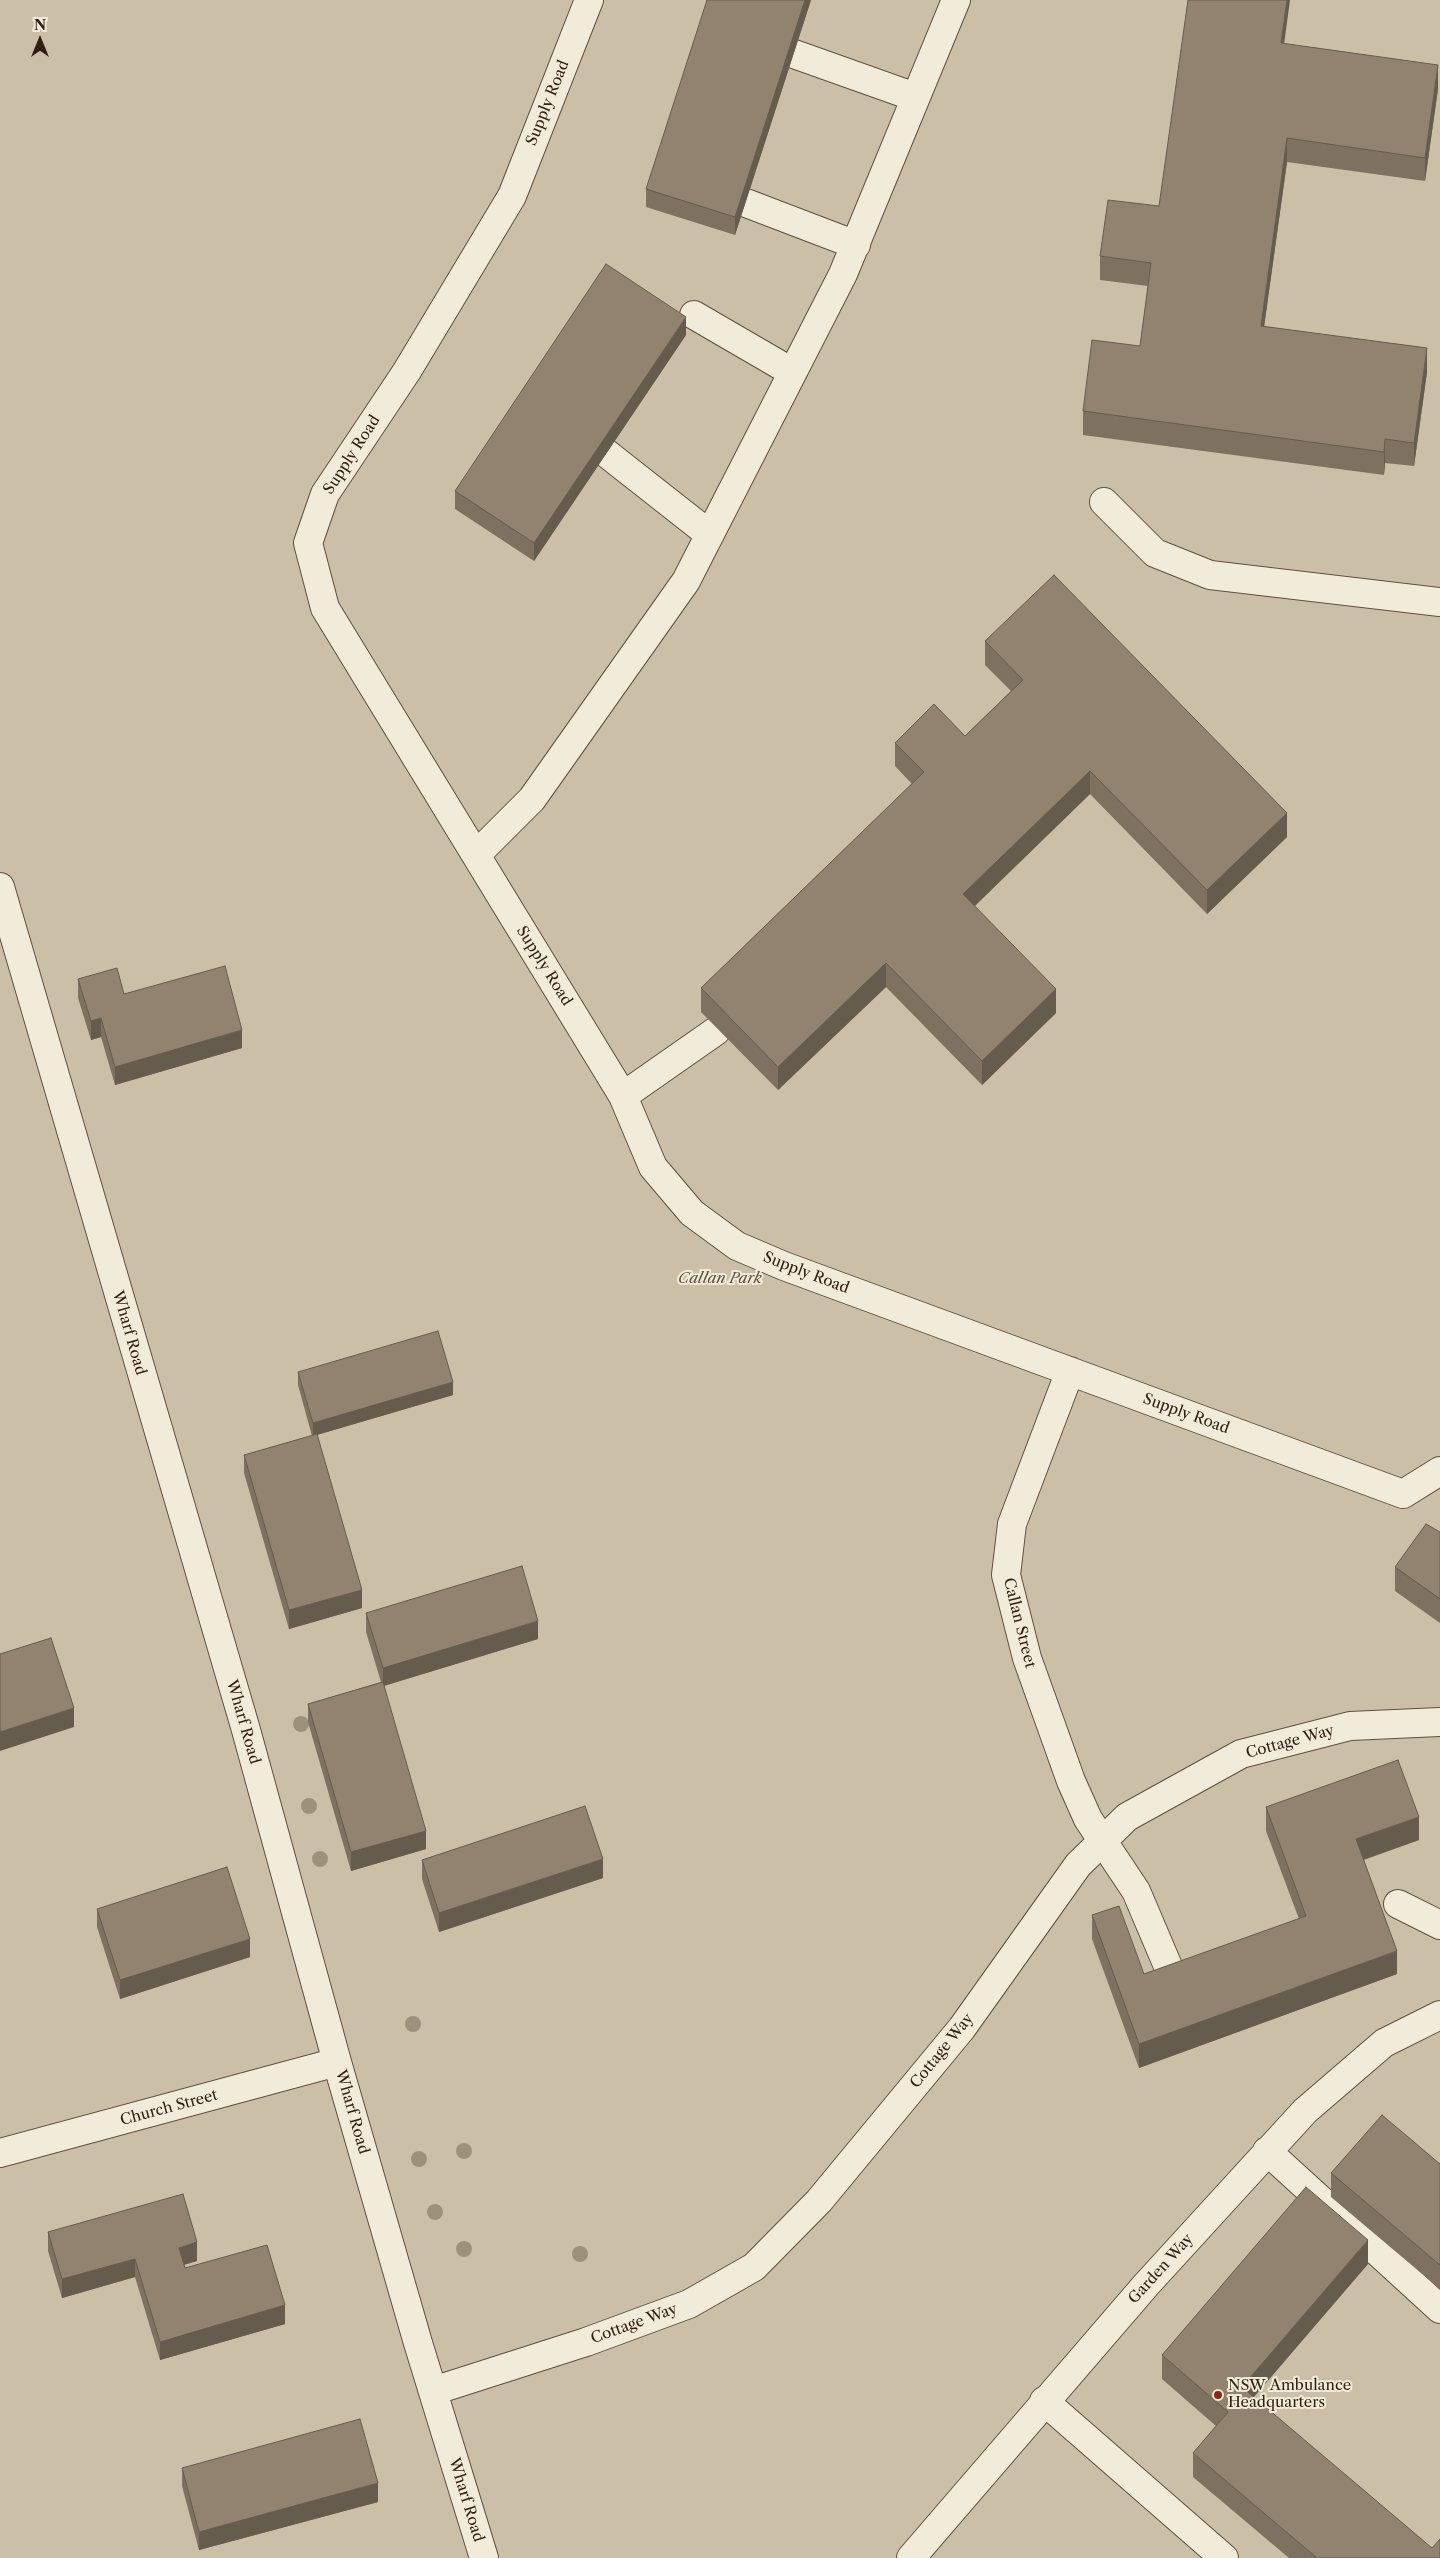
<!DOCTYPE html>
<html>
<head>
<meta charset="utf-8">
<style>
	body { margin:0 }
	#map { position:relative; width:1440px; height:2558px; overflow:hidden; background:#eae1c6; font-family:"Libre Caslon Text",serif }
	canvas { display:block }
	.north { position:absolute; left:15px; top:15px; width:50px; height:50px; -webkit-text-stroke:4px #f1ecda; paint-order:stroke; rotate:0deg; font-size:14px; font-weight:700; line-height:20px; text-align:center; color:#321e12 }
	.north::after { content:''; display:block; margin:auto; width:18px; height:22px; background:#321e12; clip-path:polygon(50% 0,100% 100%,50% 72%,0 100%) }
</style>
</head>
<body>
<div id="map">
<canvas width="1440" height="2558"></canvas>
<div class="north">N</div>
</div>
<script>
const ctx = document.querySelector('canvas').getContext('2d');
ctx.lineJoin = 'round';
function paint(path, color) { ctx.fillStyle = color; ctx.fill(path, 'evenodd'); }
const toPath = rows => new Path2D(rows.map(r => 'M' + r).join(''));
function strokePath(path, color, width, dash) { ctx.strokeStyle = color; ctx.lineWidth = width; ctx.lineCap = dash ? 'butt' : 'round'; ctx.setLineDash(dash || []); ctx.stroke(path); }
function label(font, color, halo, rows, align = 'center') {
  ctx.font = font + ' "Libre Caslon Text",serif'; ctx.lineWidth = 4; ctx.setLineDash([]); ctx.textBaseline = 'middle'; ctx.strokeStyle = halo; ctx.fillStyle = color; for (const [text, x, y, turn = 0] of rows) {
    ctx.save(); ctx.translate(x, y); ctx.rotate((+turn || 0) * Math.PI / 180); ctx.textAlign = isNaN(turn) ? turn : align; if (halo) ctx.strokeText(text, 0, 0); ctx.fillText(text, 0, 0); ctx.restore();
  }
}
paint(toPath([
	[0,0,1440,0,1440,2558,0,2558]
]), '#cbc0a7');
const minor = toPath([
	[589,0,512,196,407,371,325,494,308,543,325,608,623,1096,653,1167,692,1213,737,1246,784,1266,1403,1494,1440,1471],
	[794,54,915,97],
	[746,203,856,245],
	[694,315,792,372],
	[606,453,709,534],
	[1104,502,1155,553,1210,575,1440,602],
	[476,855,532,799,686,581,843,274,956,0],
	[0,887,246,1730,337,2062,418,2343,484,2558],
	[623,1096,716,1031],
	[1070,1371,1012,1524,1006,1575,1027,1658,1071,1781,1088,1819,1136,1891,1173,1978],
	[1398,1904,1440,1925],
	[1267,2151,1440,2309],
	[0,2153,337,2062],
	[433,2391,586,2342,689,2304,754,2267,819,2201,962,2028,1078,1865,1127,1817,1241,1754,1350,1726,1440,1722],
	[1044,2401,1224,2558],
	[911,2558,1146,2285,1305,2111,1384,2043,1440,2015]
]);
strokePath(minor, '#604f3f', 30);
strokePath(minor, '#f1ecda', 28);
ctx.fillStyle = '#9e917c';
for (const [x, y] of [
	[301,1724],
	[309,1806],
	[320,1859],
	[413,2024],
	[464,2151],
	[419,2159],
	[435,2212],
	[464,2249],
	[580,2254]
]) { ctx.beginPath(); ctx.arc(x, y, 8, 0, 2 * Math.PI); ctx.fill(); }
paint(toPath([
	[811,0,735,235,646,207,646,189],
	[1284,44,1438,89,1425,181,1287,162,1264,326,1427,372,1414,466,1385,463,1384,475,1083,435,1083,411,1140,346,1148,286,1100,280,1100,256,1159,206],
	[686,335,534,561,455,509,455,491],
	[985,641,1287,837,1207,914,1090,794,975,906,1056,1013,982,1085,886,987,778,1090,701,1012,701,988,912,784,895,766,895,743,965,736,1011,691,985,665],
	[78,979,124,994,242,1048,115,1085,101,1037,91,1040,78,998],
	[298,1372,453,1395,317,1435,362,1608,289,1629,244,1473,244,1455,312,1436,298,1385],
	[1440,1532,1440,1623,1395,1591,1395,1567],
	[366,1613,538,1639,384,1686,426,1849,351,1871,308,1722,308,1704,381,1682,366,1632],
	[1266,1807,1419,1840,1364,1860,1397,1974,1139,2068,1092,1939,1092,1915,1144,1974,1299,1919,1266,1831],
	[422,1860,603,1878,439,1932,422,1879],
	[97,1909,250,1957,120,1999,97,1927],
	[1440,2164,1440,2289,1331,2197,1331,2173],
	[48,2232,197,2261,184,2265,185,2268,285,2324,160,2360,135,2277,62,2298,48,2251],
	[1368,2264,1253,2397,1440,2558,1289,2558,1193,2477,1193,2453,1216,2426,1162,2379,1162,2355],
	[182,2468,378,2502,199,2550,182,2486]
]), '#7e7160');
paint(toPath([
	[805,0,811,0,735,235,735,217],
	[1287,0,1290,0,1281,67,1281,43],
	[1438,65,1438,89,1425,181,1425,158],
	[1287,138,1287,162,1261,349,1261,326],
	[686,317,686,335,534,561,534,543],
	[1427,348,1427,372,1414,466,1414,443],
	[1385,439,1385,463,1384,475,1384,452],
	[1090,771,1090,794,963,917,963,894],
	[1287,813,1287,837,1207,914,1207,890],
	[886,963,886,987,778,1090,778,1067],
	[1056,989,1056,1013,982,1085,982,1061],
	[101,1018,101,1037,91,1040,91,1021],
	[242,1030,242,1048,115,1085,115,1067],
	[453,1382,453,1395,313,1436,313,1423],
	[362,1590,362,1608,289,1629,289,1610],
	[538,1621,538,1639,383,1686,383,1668],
	[74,1708,74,1727,0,1751,0,1732],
	[1419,1817,1419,1840,1356,1862,1356,1839],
	[426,1831,426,1849,351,1871,351,1852],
	[603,1859,603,1878,439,1932,439,1913],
	[250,1939,250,1957,120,1999,120,1980],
	[1397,1951,1397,1974,1139,2068,1139,2044],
	[1368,2240,1368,2264,1242,2411,1242,2387],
	[197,2242,197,2261,179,2266,179,2248],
	[135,2259,135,2277,62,2298,62,2279],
	[285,2305,285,2324,160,2360,160,2342],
	[378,2483,378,2502,199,2550,199,2532]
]), '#665c4e');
const building = toPath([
	[707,0,805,0,735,217,646,189,707,0],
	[1188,0,1287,0,1281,43,1438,65,1425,158,1287,138,1261,326,1427,348,1414,443,1385,439,1384,452,1083,411,1092,340,1140,346,1151,263,1100,256,1108,200,1159,206,1188,0],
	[606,264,686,317,534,543,455,491,606,264],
	[1054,575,1287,813,1207,890,1090,771,963,894,1056,989,982,1061,886,963,778,1067,701,988,924,772,895,743,934,704,965,736,1023,680,985,641,1054,575],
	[225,966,242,1030,115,1067,101,1018,91,1021,78,979,117,968,124,994,225,966],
	[438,1331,453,1382,313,1423,298,1372,438,1331],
	[317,1434,362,1590,289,1610,244,1455,317,1434],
	[1426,1524,1440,1532,1440,1599,1395,1567,1426,1524],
	[522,1566,538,1621,383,1668,366,1613,522,1566],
	[51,1638,74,1708,0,1732,0,1654,51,1638],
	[383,1682,426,1831,351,1852,308,1704,383,1682],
	[1398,1760,1419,1817,1356,1839,1397,1951,1139,2044,1092,1915,1119,1906,1144,1974,1306,1916,1266,1807,1398,1760],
	[585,1806,603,1859,439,1913,422,1860,585,1806],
	[227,1867,250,1939,120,1980,97,1909,227,1867],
	[1382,2115,1440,2164,1440,2265,1331,2173,1382,2115],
	[1306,2187,1368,2240,1242,2387,1432,2548,1440,2539,1440,2558,1317,2558,1193,2453,1228,2412,1162,2355,1306,2187],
	[183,2194,197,2242,179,2248,185,2268,267,2245,285,2305,160,2342,135,2259,62,2279,48,2232,183,2194],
	[360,2419,378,2483,199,2532,182,2468,360,2419]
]);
paint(building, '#928370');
strokePath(building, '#665c4e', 1);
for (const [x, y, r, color] of [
	[1218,2395,5,"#8f2418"]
]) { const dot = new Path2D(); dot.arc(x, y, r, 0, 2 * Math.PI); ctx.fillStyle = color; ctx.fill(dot); strokePath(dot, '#f1ecda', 2); }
label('15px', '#321e12', '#f1ecda', [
	["Supply Road",548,103,-68],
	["Supply Road",352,455,-57],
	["Supply Road",544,966,58],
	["Supply Road",806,1273,21],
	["Wharf Road",129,1333,74],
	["Supply Road",1186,1414,20],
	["Callan Street",1019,1623,76],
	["Wharf Road",243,1722,74],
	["Cottage Way",1290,1742,-15],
	["Cottage Way",942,2051,-51],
	["Church Street",169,2108,-15],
	["Wharf Road",352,2112,74],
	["Garden Way",1161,2269,-48],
	["Cottage Way",634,2324,-20],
	["Wharf Road",466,2500,73]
]);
label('italic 15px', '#604f3f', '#f1ecda', [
	["Callan Park",720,1279]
]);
label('15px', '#321e12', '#f1ecda', [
	["NSW Ambulance",1228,2386],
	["Headquarters",1228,2403]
], 'left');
</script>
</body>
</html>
